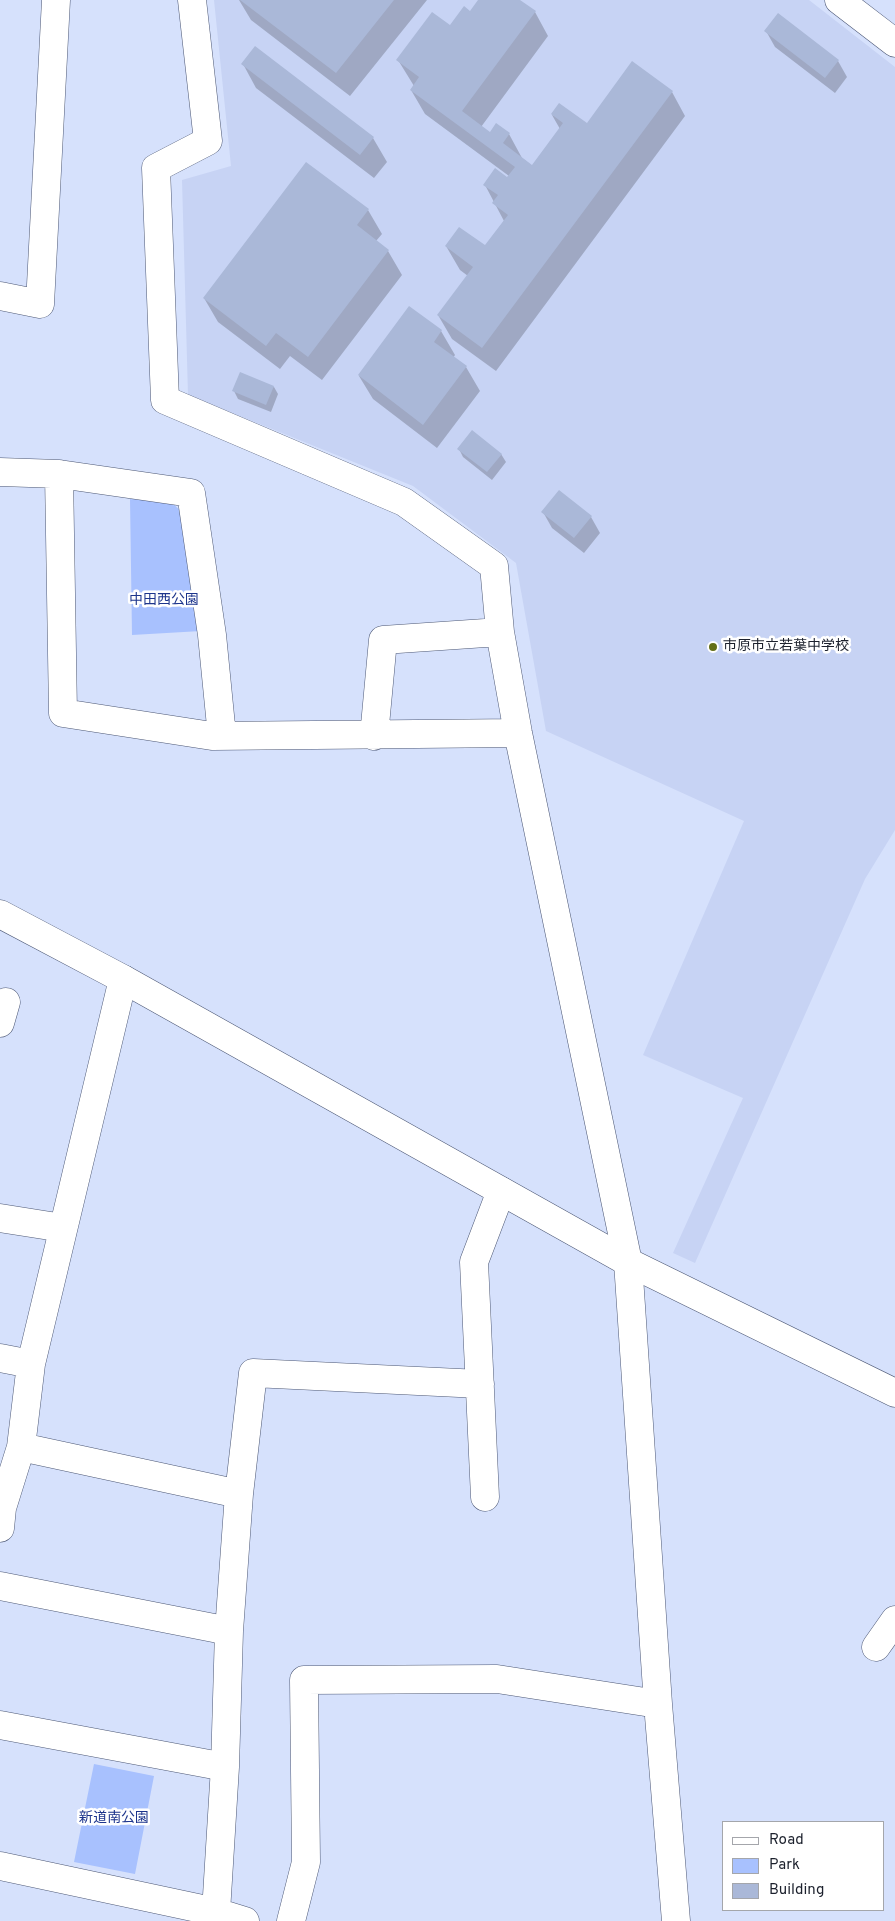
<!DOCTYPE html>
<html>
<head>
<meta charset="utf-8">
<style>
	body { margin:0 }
	#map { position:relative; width:895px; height:1921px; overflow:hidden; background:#d6e1fc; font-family:Overpass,sans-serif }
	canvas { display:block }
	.legend { position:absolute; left:722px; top:1821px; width:162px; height:90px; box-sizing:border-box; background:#fff; border:1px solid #a4a6ab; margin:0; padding:6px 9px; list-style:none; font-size:15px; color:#1c212d }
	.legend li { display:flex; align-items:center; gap:10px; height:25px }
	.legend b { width:25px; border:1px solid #a4a6ab }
</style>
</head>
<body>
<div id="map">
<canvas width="895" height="1921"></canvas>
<ul class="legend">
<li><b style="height:6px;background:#fff"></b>Road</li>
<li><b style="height:14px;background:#a8c1fe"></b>Park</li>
<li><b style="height:14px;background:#aab8d8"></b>Building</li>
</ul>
</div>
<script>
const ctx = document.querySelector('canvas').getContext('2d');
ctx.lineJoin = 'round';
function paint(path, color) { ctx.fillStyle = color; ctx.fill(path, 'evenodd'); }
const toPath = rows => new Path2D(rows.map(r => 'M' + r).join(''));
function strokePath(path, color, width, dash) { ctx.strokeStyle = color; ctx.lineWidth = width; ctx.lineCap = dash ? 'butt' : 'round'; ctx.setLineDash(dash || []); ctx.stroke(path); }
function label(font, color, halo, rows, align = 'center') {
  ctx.font = font + ' Overpass,"Noto Sans JP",sans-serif'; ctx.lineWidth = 5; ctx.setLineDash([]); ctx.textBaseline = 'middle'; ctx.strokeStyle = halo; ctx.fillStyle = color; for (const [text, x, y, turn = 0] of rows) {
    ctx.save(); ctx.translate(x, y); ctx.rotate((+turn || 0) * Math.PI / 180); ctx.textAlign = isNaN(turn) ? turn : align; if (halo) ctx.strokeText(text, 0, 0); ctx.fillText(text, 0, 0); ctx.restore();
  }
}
paint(toPath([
	[214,0,809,0,895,67,895,830,865,879,695,1263,673,1253,743,1098,643,1055,744,821,546,731,516,563,413,486,188,395,182,180,231,166]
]), '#c7d3f4');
paint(toPath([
	[130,499,170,501,183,513,201,631,132,635],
	[94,1764,154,1776,135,1874,74,1862]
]), '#a8c1fe');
paint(toPath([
	[239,0,427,0,350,96,251,20],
	[480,0,518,0,535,12,548,36,481,127,490,134,509,134,522,158,532,166,560,129,552,115,587,124,672,92,685,116,496,371,452,339,438,315,468,276,460,270,446,246,485,247,504,221,485,185,508,179,509,176,425,114,411,90,414,86,398,60,470,13],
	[766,31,838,61,847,77,835,93,775,47],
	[256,48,373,138,387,162,374,178,256,88,243,64],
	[368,210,382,234,376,241,388,251,402,275,322,380,290,356,280,369,218,322,204,298],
	[409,308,441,331,455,355,453,358,466,367,480,391,437,448,373,399,359,376],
	[274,387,278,394,271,412,238,399,234,391],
	[459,449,501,454,506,462,492,480,463,457],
	[543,512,591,517,600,533,584,553,552,528]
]), '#0003');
paint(toPath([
	[240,0,394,0,336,73],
	[478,0,520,0,536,11,462,111,490,132,496,123,510,133,503,143,532,165,563,123,551,114,559,103,587,123,632,61,673,91,482,348,437,315,473,267,445,246,459,227,485,245,508,215,492,203,498,195,483,185,495,168,507,177,515,167,410,90,419,77,396,60,432,12,450,25,464,6,470,11],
	[778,13,839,60,825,78,764,31],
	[255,46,374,137,360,155,241,64],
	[306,162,369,209,357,225,389,250,308,357,276,333,266,346,203,298],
	[409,306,442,330,434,342,467,366,423,425,358,375],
	[240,372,274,386,266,405,232,391],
	[472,430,502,454,487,472,457,449],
	[559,490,592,516,574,538,541,512]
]), '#aab8d8');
const street = toPath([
	[192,0,208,141,156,168,165,400,404,502,494,566,500,632,518,733,628,1262,658,1704,676,1921],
	[839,0,895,43],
	[0,296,40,304,56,0],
	[0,472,59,474,63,713,212,736,518,733],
	[59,474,191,493,212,635,222,736],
	[374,736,383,640,500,632],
	[0,1023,6,1002],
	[0,1218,63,1228],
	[0,1358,31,1364],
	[21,1447,239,1494],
	[485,1497,474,1262,501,1191],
	[0,1528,2,1508,21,1447,31,1364,123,979],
	[0,1586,229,1631],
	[876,1647,895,1620],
	[0,1725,225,1767],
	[0,1866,216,1912,245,1921],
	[216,1912,225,1767,229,1631,239,1494,253,1373,480,1384],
	[291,1921,306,1862,304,1680,497,1679,658,1704]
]);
const secondary = toPath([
	[0,914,123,979,628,1262,895,1393]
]);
strokePath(street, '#4d5875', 29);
strokePath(secondary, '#4d5875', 29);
strokePath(street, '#fff', 28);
strokePath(secondary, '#fff', 28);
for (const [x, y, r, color] of [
	[713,647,5,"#636e16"]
]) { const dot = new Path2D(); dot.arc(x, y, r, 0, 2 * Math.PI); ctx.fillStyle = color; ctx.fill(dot); strokePath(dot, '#fff', 2); }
label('14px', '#1d358c', '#fff', [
	["中田西公園",164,601],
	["新道南公園",114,1819]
]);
label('14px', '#1c212d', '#fff', [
	["市原市立若葉中学校",723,647]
], 'left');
</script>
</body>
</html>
